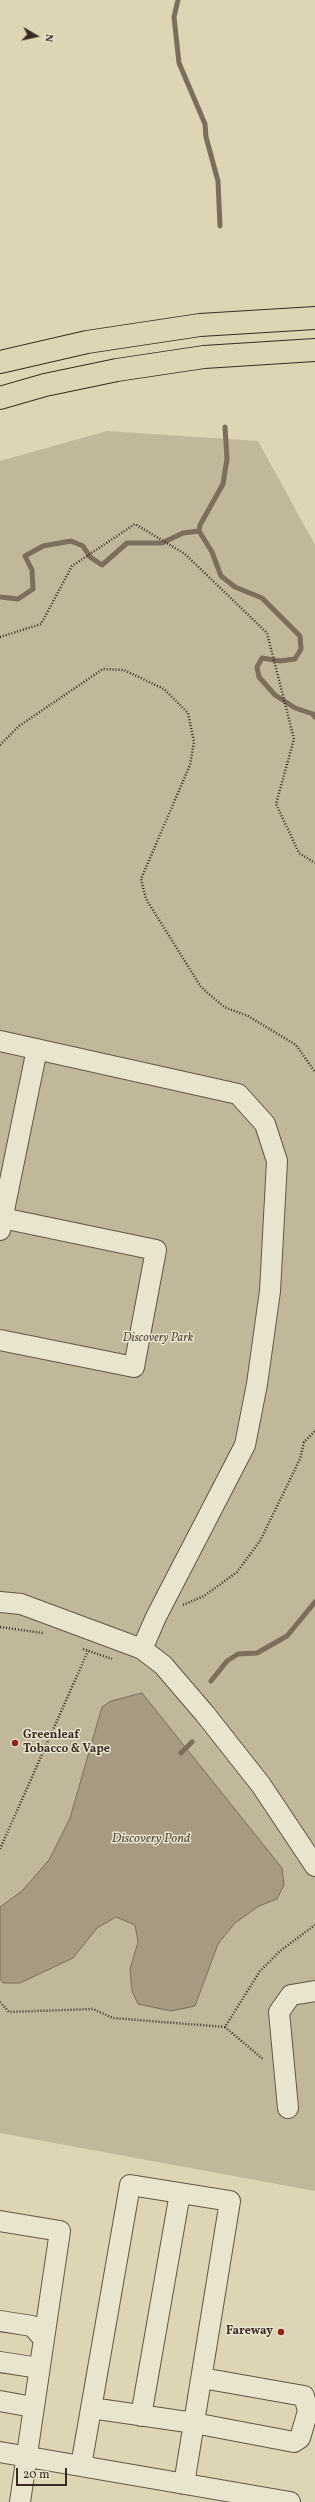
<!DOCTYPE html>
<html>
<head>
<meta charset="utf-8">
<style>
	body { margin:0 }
	#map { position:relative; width:315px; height:2502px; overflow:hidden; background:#ddd5b4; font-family:Vollkorn,serif }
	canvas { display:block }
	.north { position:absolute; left:16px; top:16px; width:40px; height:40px; -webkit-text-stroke:3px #e9e4ce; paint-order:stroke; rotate:99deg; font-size:11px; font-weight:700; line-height:16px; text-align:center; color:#3a2b22 }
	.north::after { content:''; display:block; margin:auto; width:14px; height:18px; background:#3a2b22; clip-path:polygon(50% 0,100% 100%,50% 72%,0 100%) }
	.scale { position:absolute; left:16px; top:2468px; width:51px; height:18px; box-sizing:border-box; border:2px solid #3a2b22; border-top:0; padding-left:5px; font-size:12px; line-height:14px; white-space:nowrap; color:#3a2b22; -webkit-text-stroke:3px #e9e4ce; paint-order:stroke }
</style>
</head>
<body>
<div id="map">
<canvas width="315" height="2502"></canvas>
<div class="north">N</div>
<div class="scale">20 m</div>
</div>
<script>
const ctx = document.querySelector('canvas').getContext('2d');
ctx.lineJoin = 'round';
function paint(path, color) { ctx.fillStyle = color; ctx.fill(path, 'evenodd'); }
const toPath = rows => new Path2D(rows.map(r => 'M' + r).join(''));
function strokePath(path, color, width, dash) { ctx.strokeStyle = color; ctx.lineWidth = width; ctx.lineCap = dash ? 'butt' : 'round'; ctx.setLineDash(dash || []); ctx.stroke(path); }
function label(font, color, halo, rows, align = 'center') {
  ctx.font = font + ' Vollkorn,serif'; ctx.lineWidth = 3; ctx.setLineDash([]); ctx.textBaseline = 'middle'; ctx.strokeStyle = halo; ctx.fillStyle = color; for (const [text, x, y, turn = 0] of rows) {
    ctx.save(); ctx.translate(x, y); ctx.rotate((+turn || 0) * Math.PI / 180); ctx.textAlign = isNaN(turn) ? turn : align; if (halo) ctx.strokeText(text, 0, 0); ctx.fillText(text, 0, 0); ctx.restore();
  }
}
paint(toPath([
	[107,431,258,441,315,545,315,2191,0,2133,0,461]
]), '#c1b89b');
const water = toPath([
	[142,1693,282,1868,284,1885,277,1899,259,1906,235,1923,218,1944,195,2006,171,2011,138,2004,132,1991,130,1969,138,1942,135,1925,116,1917,97,1928,73,1958,20,1983,3,1983,0,1979,0,1907,22,1891,49,1860,70,1818,102,1707,111,1701,142,1693]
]);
paint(water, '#a69b82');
strokePath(water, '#7b6e5c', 1);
strokePath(toPath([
	[178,0,174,17,179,63,205,124,206,137,218,181,220,226],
	[225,427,227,459,223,484,200,525,199,531,212,552,221,576,235,587,262,598,300,636,301,649,295,659,280,661,262,658,257,667,259,677,275,695,295,708,313,714,315,717],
	[0,597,18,599,33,589,32,570,25,556,43,546,71,541,83,546,90,557,102,565,127,543,162,543,183,533,199,531],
	[211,1681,227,1661,238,1654,257,1653,287,1636,315,1602],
	[181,1753,192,1742]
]), '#7b6e5c', 5);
const minor = toPath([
	[0,1041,238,1094,265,1124,277,1161,270,1291,257,1384,245,1445,156,1617,142,1649],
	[0,1230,37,1049],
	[0,1340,134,1367,156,1250,2,1218],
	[0,1602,21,1604,142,1649,163,1665,205,1714,261,1785,315,1866],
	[288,2108,279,2012,291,1995,315,1991],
	[0,2221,60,2231,44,2339],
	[0,2321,32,2326,44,2339,20,2502],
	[0,2362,39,2368],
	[0,2401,33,2407],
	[91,2408,194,2423,294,2442,300,2438,308,2411,304,2396,202,2378],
	[141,2416,180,2193],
	[0,2452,290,2502],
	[81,2466,130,2185,230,2201,184,2484]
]);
const highway = toPath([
	[0,362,87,342,200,325,315,318],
	[0,398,45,385,117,370,204,357,315,350]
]);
strokePath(minor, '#635646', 22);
strokePath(highway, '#3a2b22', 24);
strokePath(toPath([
	[0,637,41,624,72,566,135,524,185,554,267,633,294,739,276,804,299,853,315,863],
	[0,745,19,726,103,669,124,670,164,689,188,713,194,742,190,765,141,879,146,899,201,987,224,1007,248,1016,296,1045,315,1072],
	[183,1605,204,1596,237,1572,260,1541,300,1459,304,1442,315,1431],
	[0,1627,43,1633],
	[83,1649,112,1659],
	[0,1849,88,1651],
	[0,2002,9,2012,93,2009,113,2018,225,2027,260,1971,280,1951,315,1925],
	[225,2027,264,2060]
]), '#3a2b22', 2.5, [1, 2]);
strokePath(minor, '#e9e4ce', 20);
strokePath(highway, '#ddd5b4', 22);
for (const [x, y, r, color] of [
	[15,1743,4,"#8f2418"],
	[281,2332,4,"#8f2418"]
]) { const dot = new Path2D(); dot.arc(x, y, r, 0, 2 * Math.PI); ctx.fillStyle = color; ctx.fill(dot); strokePath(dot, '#e9e4ce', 1.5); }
label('italic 12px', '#55473a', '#e9e4ce', [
	["Discovery Park",158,1339]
]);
label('bold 12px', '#3a2b22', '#e9e4ce', [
	["Greenleaf",23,1736],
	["Tobacco & Vape",23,1750],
	["Fareway",273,2332,"right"]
], 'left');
label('italic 13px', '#55473a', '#e9e4ce', [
	["Discovery Pond",151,1840]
]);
</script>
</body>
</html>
